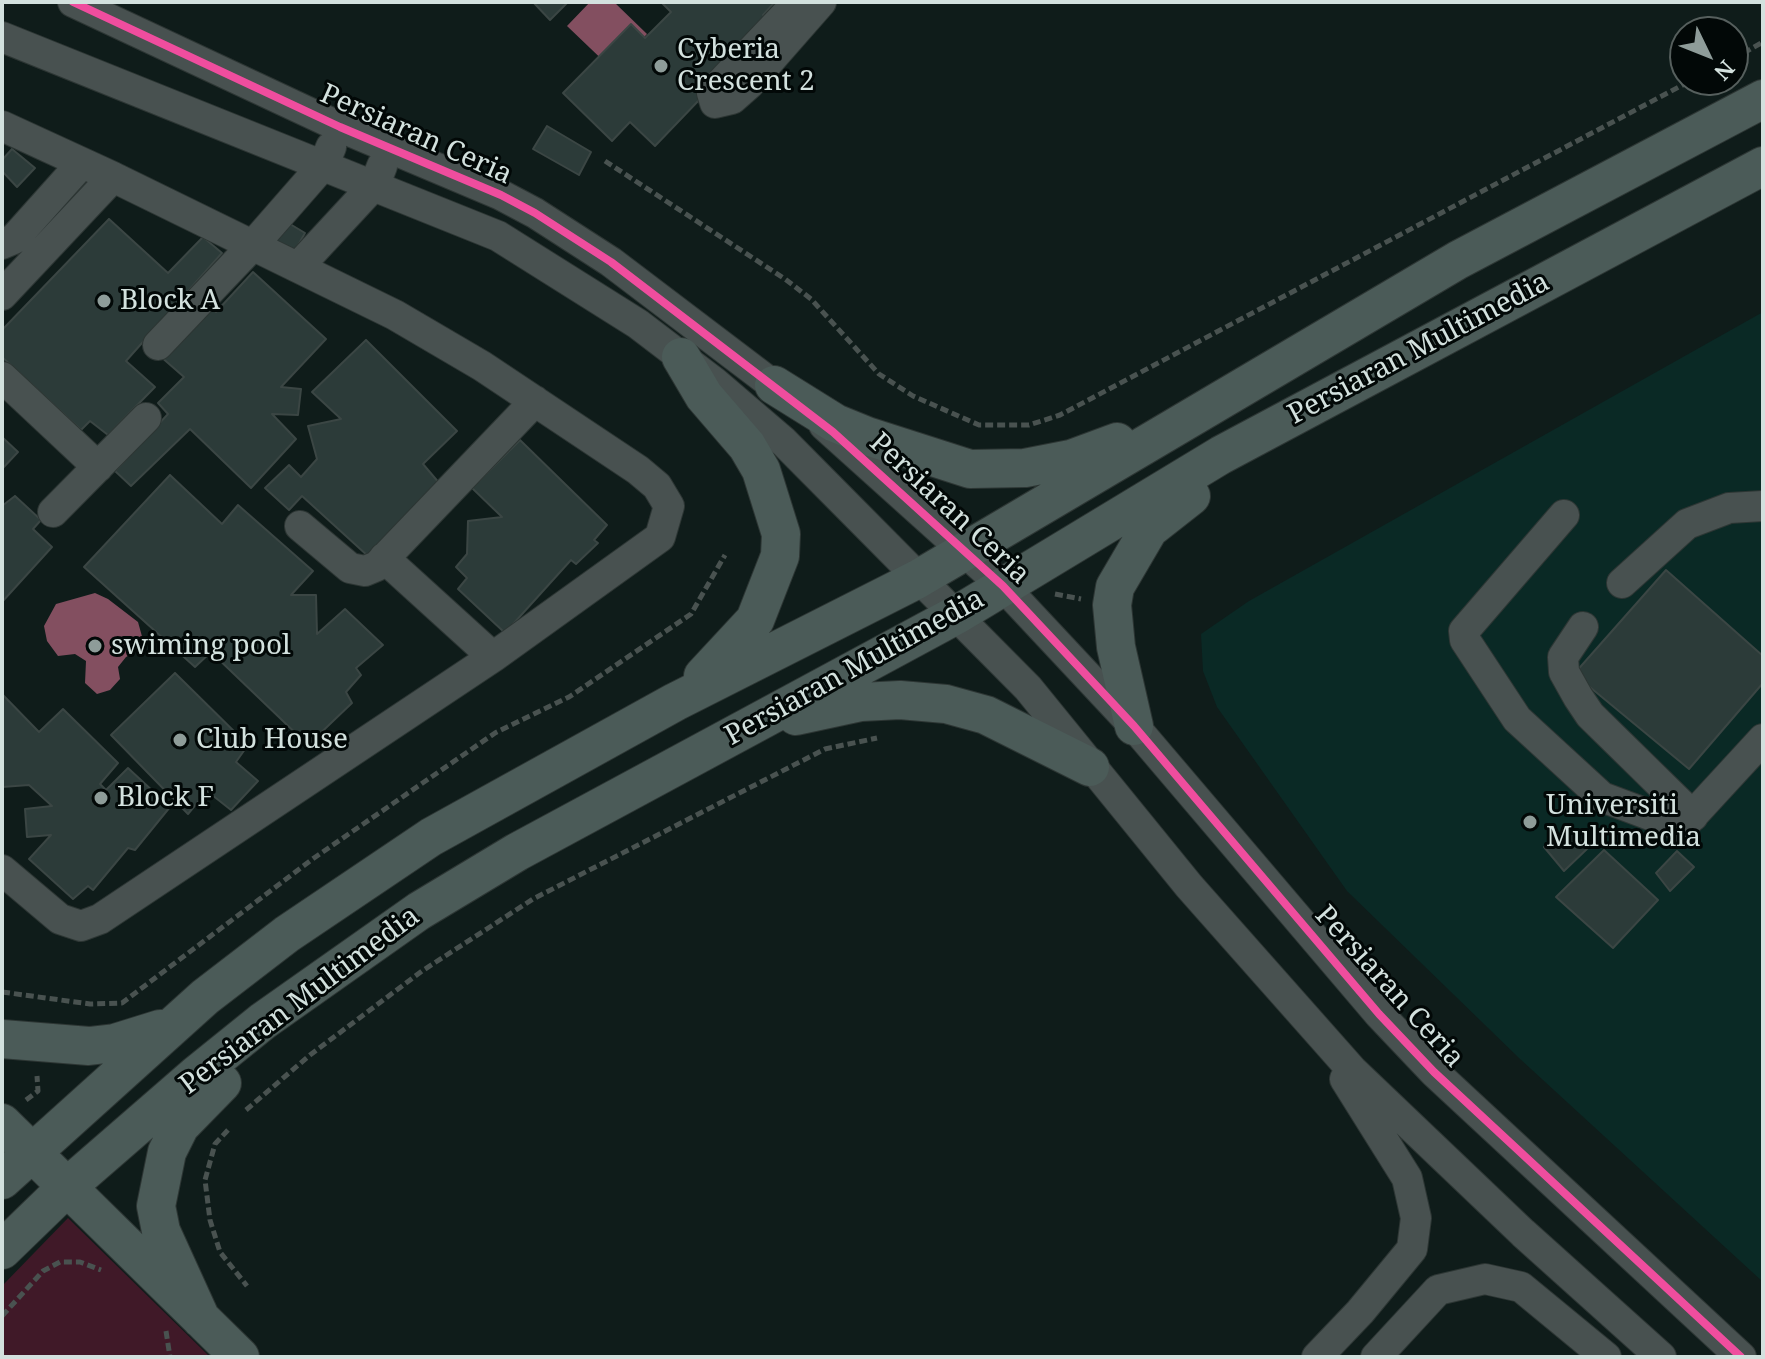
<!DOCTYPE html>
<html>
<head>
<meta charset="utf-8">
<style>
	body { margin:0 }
	#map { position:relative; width:1765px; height:1359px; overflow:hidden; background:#0f1c1a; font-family:"Noto Serif",serif }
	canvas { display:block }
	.frame { position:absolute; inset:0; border:4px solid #d3e1de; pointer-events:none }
	.north { position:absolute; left:1669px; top:16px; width:80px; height:80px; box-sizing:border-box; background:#020807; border:2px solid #565f5d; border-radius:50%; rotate:133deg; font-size:22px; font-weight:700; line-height:32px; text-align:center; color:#d3e1de }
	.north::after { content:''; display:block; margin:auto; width:28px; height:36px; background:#8e9c99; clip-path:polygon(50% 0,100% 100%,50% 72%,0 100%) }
</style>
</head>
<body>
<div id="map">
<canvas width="1765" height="1359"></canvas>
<div class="frame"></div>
<div class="north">N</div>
</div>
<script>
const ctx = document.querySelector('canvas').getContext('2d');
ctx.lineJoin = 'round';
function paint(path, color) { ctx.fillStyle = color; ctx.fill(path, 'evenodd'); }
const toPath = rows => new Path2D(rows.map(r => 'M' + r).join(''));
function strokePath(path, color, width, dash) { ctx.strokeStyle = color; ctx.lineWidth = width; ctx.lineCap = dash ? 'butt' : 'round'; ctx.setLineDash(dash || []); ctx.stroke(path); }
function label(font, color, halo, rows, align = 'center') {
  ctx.font = font + ' "Noto Serif",serif'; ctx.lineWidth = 6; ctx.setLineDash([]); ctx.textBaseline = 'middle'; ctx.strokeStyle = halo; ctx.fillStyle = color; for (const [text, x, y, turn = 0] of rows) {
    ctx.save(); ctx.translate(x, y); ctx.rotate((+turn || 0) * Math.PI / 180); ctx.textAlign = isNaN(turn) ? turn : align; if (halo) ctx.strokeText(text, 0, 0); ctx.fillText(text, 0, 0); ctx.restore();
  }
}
paint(toPath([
	[1763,312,1763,1282,1519,1058,1347,891,1217,707,1203,671,1201,634,1249,601]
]), '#0a2925');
paint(toPath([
	[68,1218,210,1357,2,1357,2,1286]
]), '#401928');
paint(toPath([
	[590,2,614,2,647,34,613,70,567,26],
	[95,593,108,599,138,622,143,640,139,650,126,657,118,667,120,679,110,690,97,694,85,683,86,661,75,654,58,656,47,641,44,626,56,604]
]), '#834f60');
const building = toPath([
	[533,2,568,2,550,20,533,2],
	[661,2,775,2,763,15,772,24,655,146,630,122,612,141,563,93,631,24,645,38,671,12,661,2],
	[547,126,591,152,579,175,533,149,547,126],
	[12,149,35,168,17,187,2,171,2,160,12,149],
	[109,219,168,273,203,237,222,253,126,361,155,387,108,435,90,421,81,430,2,357,2,330,109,219],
	[285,221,305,233,293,254,273,240,285,221],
	[253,272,326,339,281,387,301,389,298,415,272,414,296,439,251,488,190,429,131,486,115,471,168,414,158,403,184,377,160,356,209,305,216,312,253,272],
	[366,340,457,431,423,464,440,484,369,557,302,496,289,510,265,488,289,465,301,477,317,459,308,426,341,419,312,392,366,340],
	[2,437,18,452,2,469,2,437],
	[520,440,607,525,594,540,598,543,576,564,571,560,505,633,458,589,467,578,456,567,467,554,468,521,502,517,472,488,520,440],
	[170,475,222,524,238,505,313,571,291,595,316,595,317,634,345,609,383,645,356,668,361,675,346,692,352,703,308,745,211,652,195,667,84,567,170,475],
	[15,496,41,520,33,529,52,547,2,602,2,506,15,496],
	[1666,570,1763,656,1763,683,1689,769,1574,674,1666,570],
	[175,673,248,745,236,762,258,781,231,810,207,791,188,814,111,735,175,673],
	[2,694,39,732,63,709,118,763,100,784,106,790,128,768,170,807,135,850,128,848,93,890,88,886,73,899,29,859,51,835,27,837,25,809,52,806,29,785,2,787,2,694],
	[1569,828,1588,848,1564,871,1544,847,1569,828],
	[1604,850,1658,900,1613,948,1556,897,1604,850],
	[1677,851,1694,867,1670,891,1656,873,1677,851]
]);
paint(building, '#2c3b39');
strokePath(building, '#3b4644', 2);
const minor = toPath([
	[73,2,340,127,501,195,535,213,611,262,789,397],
	[798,2,719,85,712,93,715,103,732,99,749,84,821,2],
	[2,37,498,236,638,324,714,382,784,442,1028,688,1189,886,1352,1070,1523,1233,1661,1357],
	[2,126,113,177],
	[2,244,14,239,82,163],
	[299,266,375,184,382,166],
	[2,295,113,177,395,315,482,366,638,470,657,486,669,506,660,537,493,657,100,919,81,926,60,919,2,870],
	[158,345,254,244,324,164,331,147],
	[2,377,98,467],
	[824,425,1003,586,1134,726,1379,1014,1434,1072,1741,1357],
	[53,512,146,418],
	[1564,515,1464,631,1465,640,1517,719,1602,797,1682,827,1763,739],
	[300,526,350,568,365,571,377,566,535,401],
	[384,558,493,657],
	[1622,583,1687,524,1729,508,1763,506],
	[1583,627,1563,657,1564,672,1578,697,1590,715,1693,816],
	[1317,1357,1360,1312,1412,1249,1416,1218,1407,1178,1345,1079],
	[1376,1357,1438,1290,1485,1279,1521,1287,1606,1357]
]);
const major = toPath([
	[681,357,704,396,747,446,761,470,781,534,780,556,755,620,703,676],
	[774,385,835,423,867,436,970,469,1025,468,1071,459,1117,442],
	[796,716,861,702,900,700,946,704,986,715,1090,767],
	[1134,726,1116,647,1112,605,1115,587,1149,529,1191,496],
	[2,1039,89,1046,115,1043,160,1029],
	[2,1123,240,1357],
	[2,1180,205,997,287,934,431,837,675,702,918,579,1458,260,1763,99],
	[2,1250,67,1187,196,1075,263,1021,419,911,517,852,958,614,1221,455,1763,166],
	[201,1319,161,1231,156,1206,167,1152,180,1126,222,1083]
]);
strokePath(minor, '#2d3634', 32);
strokePath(major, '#2d3634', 40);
strokePath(toPath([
	[1733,59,1763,42],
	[605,161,785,279,811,299,879,374,913,396,979,425,1029,425,1060,415,1692,80],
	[1055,594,1081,599],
	[2,992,90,1004,122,1003,314,858,495,733,569,697,691,614,725,555],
	[26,1100,38,1091,37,1076],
	[246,1110,310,1055,422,971,533,899,825,749,877,738],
	[228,1130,215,1144,205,1180,210,1220,220,1252,247,1286],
	[2,1316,43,1271,60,1262,80,1262,101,1270],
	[166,1331,170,1357]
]), '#495250', 5, [8, 4]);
strokePath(minor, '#485150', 30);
strokePath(major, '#4b5b58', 38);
strokePath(toPath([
	[73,2,340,127,501,195,535,213,611,262,833,432,1003,586,1134,726,1379,1014,1434,1072,1741,1357]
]), '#ef4d9e', 8);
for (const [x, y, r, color] of [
	[661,66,8,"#8e9c99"],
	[104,301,8,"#8e9c99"],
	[95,646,8,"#8e9c99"],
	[180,740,8,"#8e9c99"],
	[101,798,8,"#8e9c99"],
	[1530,822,8,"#8e9c99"]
]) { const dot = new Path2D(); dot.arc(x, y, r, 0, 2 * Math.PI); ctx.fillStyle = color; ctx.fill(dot); strokePath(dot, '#020807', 3); }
label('28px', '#d3e1de', '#020807', [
	["Cyberia",677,50],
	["Crescent 2",677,82],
	["Block A",120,301],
	["swiming pool",111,646],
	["Club House",196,740],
	["Block F",117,798],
	["Universiti",1546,806],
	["Multimedia",1546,838]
], 'left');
label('28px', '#d3e1de', '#020807', [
	["Persiaran Ceria",416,135,24],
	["Persiaran Multimedia",1419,349,-28],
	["Persiaran Ceria",949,509,43],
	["Persiaran Multimedia",855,668,-29],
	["Persiaran Ceria",1389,987,48],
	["Persiaran Multimedia",300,1001,-37]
]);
</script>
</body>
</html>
